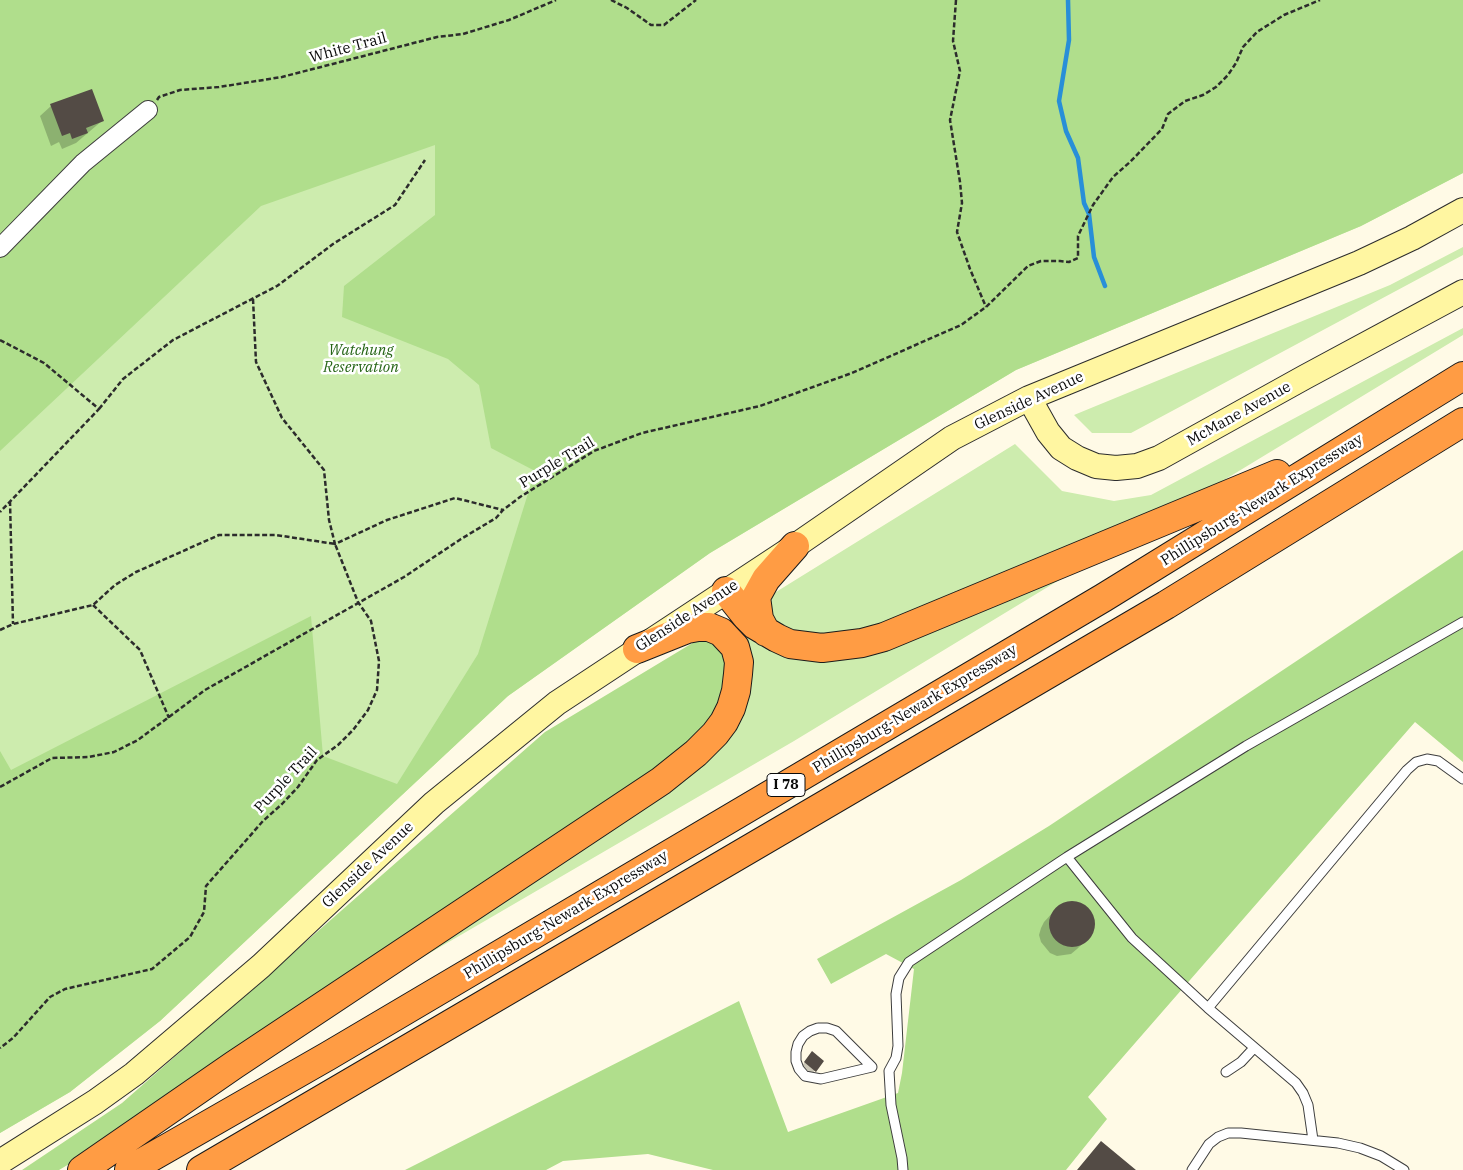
<!DOCTYPE html>
<html>
<head>
<meta charset="utf-8">
<style>
	body { margin:0 }
	canvas { display:block; background:#fffae6 }
</style>
</head>
<body>
<canvas width="1463" height="1170"></canvas>
<script>
const ctx = document.querySelector('canvas').getContext('2d');
ctx.lineJoin = 'round';
function paint(path, color) { ctx.fillStyle = color; ctx.fill(path, 'evenodd'); }
const toPath = rows => new Path2D(rows.map(r => 'M' + r).join(''));
function strokePath(path, color, width, dash) { ctx.strokeStyle = color; ctx.lineWidth = width; ctx.lineCap = dash ? 'butt' : 'round'; ctx.setLineDash(dash || []); ctx.stroke(path); }
function label(font, color, halo, rows, align = 'center') {
  ctx.font = font + ' "IBM Plex Serif",serif'; ctx.lineWidth = 5; ctx.setLineDash([]); ctx.textBaseline = 'middle'; ctx.strokeStyle = halo; ctx.fillStyle = color; for (const [text, x, y, turn = 0] of rows) {
    ctx.save(); ctx.translate(x, y); ctx.rotate((+turn || 0) * Math.PI / 180); ctx.textAlign = isNaN(turn) ? turn : align; if (halo) ctx.strokeText(text, 0, 0); ctx.fillText(text, 0, 0); ctx.restore();
  }
}
paint(toPath([
	[0,0,1463,0,1463,173,1361,226,1016,370,710,553,508,696,160,1021,70,1092,0,1133],
	[1463,247,1463,255,1131,433,1092,433,1074,415,1390,285],
	[1463,328,1463,335,794,741,289,1035,734,618,1015,444,1062,491,1114,501,1151,495]
]), '#cdecae');
paint(toPath([
	[0,0,1463,0,1463,173,1361,226,1016,370,710,553,508,696,160,1021,70,1092,0,1133,0,751,11,770,311,616,323,756,397,784,478,654,535,471,491,448,479,385,448,359,342,317,344,286,435,215,435,145,261,206,0,451],
	[1463,550,1463,762,1415,722,1088,1097,1107,1119,1066,1170,713,1170,648,1154,563,1161,546,1170,405,1170,739,1001,788,1132,898,1093,902,1073,914,969,886,954,831,984,817,959,961,880,1049,826],
	[734,618,748,666,742,708,289,1035,59,1170,22,1170,122,1103,545,732]
]), '#b0de8c');
paint(toPath([
	[51,106,103,120,76,143,62,149,59,142,51,146,40,116],
	[1067,903,1080,904,1091,913,1094,926,1088,938,1077,949,1071,954,1057,956,1050,953,1041,942,1039,935,1041,928,1044,922,1055,910],
	[809,1056,822,1061,812,1074,802,1066]
]), '#0003');
strokePath(toPath([
	[1068,0,1069,40,1059,101,1066,131,1078,158,1084,203,1089,214,1094,257,1105,286]
]), '#288fd8', 4.5);
paint(toPath([
	[92,89,104,121,86,128,88,133,72,139,70,133,62,136,50,104],
	'1049 924a23 23 0 1 1 46 0a23 23 0 1 1-46 0Z',
	[812,1051,824,1061,816,1072,804,1062],
	[1101,1141,1136,1170,1077,1170]
]), '#534b45');
const lane = toPath([
	[1067,857,1132,938,1208,1008],
	[818,1028,827,1028,836,1031,872,1067,821,1079,805,1076,799,1069,796,1061,796,1052,798,1044,803,1036,810,1031,818,1028],
	[1226,1072,1241,1062,1254,1048],
	[1313,1140,1308,1105,1303,1093,1296,1083,1208,1008,1407,770,1416,762,1427,759,1438,761,1463,779],
	[903,1170,902,1158,891,1105,889,1071,896,1058,898,1046,896,994,899,978,909,962,1067,857,1246,746,1463,622],
	[1192,1170,1209,1144,1218,1137,1228,1133,1241,1133,1338,1143,1360,1148,1381,1156,1404,1170]
]);
const street = toPath([
	[0,248,83,163,148,110]
]);
const secondary = toPath([
	[1029,398,1048,432,1061,448,1077,458,1096,466,1116,468,1137,466,1159,458,1305,377,1463,292],
	[0,1162,95,1102,134,1074,261,966,434,803,557,703,795,546,952,438,1029,398,1359,263,1412,238,1463,210]
]);
const highway = toPath([
	[726,591,746,616,755,625,777,638,790,644,822,648,862,643,884,637,1277,474],
	[766,632,759,619,756,597,766,579,795,546],
	[82,1170,234,1065,661,781,696,753,715,734,724,722,731,708,736,691,738,674,739,662,735,647,721,632,709,627,698,627,687,629,637,649],
	[129,1170,328,1056,1103,598,1463,376],
	[201,1170,1166,605,1463,422]
]);
strokePath(lane, '#3d3d3d', 11);
strokePath(street, '#3d3d3d', 20);
strokePath(secondary, '#2c2c2c', 26);
strokePath(highway, '#1b1b1b', 30);
strokePath(toPath([
	[611,0,627,8,651,25,664,25,696,0],
	[956,0,953,41,960,71,950,120,960,182,962,203,957,232,970,269,986,307],
	[157,100,159,97,180,90,219,87,282,77,437,37,463,34,509,20,556,0],
	[253,299,256,362,282,418,324,470,329,520,335,544,387,520,455,498,503,510],
	[0,340,44,363,99,409,0,512],
	[99,409,123,379,173,340,277,286,333,244,395,205,425,160],
	[10,501,13,624],
	[93,605,140,650,169,718],
	[0,630,13,624,93,605,115,585,136,572,219,535,276,535,335,544,358,602,371,621,379,661,377,690,368,710,353,730,338,745,317,760,298,787,282,804,263,821,206,886,204,912,190,937,152,969,65,989,50,997,13,1038,0,1048],
	[0,787,52,758,89,757,114,752,138,740,205,690,404,577,461,539,496,518,503,510,520,497,594,451,642,433,760,406,852,373,961,325,986,307,1028,266,1041,261,1060,261,1069,262,1078,258,1078,236,1093,205,1113,177,1130,162,1162,129,1168,114,1185,101,1203,95,1216,87,1228,75,1236,63,1243,47,1257,32,1284,15,1320,0]
]), '#2c2c2c', 2.5, [5, 2.5]);
strokePath(lane, '#fff', 9);
strokePath(street, '#fff', 18);
strokePath(secondary, '#fff6a1', 24);
strokePath(highway, '#ff9c44', 28);
for (const [x, y, w] of [
	[786,785,38]
]) { const box = new Path2D(); box.roundRect(x - w / 2, y - 11.5, w, 23, 4); ctx.fillStyle = '#fff'; ctx.fill(box); strokePath(box, '#0a0a0a', 1); }
label('bold 14px', '#0a0a0a', null, [
	["I 78",786,785]
]);
label('15px', '#0a0a0a', '#fff', [
	["White Trail",348,48,-15],
	["Glenside Avenue",1029,401,-25],
	["McMane Avenue",1239,414,-29],
	["Purple Trail",557,463,-31],
	["Phillipsburg-Newark Expressway",1262,500,-32],
	["Glenside Avenue",687,616,-33],
	["Phillipsburg-Newark Expressway",915,709,-31],
	["Purple Trail",286,780,-47],
	["Glenside Avenue",368,865,-43],
	["Phillipsburg-Newark Expressway",566,915,-31]
]);
label('italic 15px', '#266516', '#fff', [
	["Watchung",361,351],
	["Reservation",361,368]
]);
</script>
</body>
</html>
